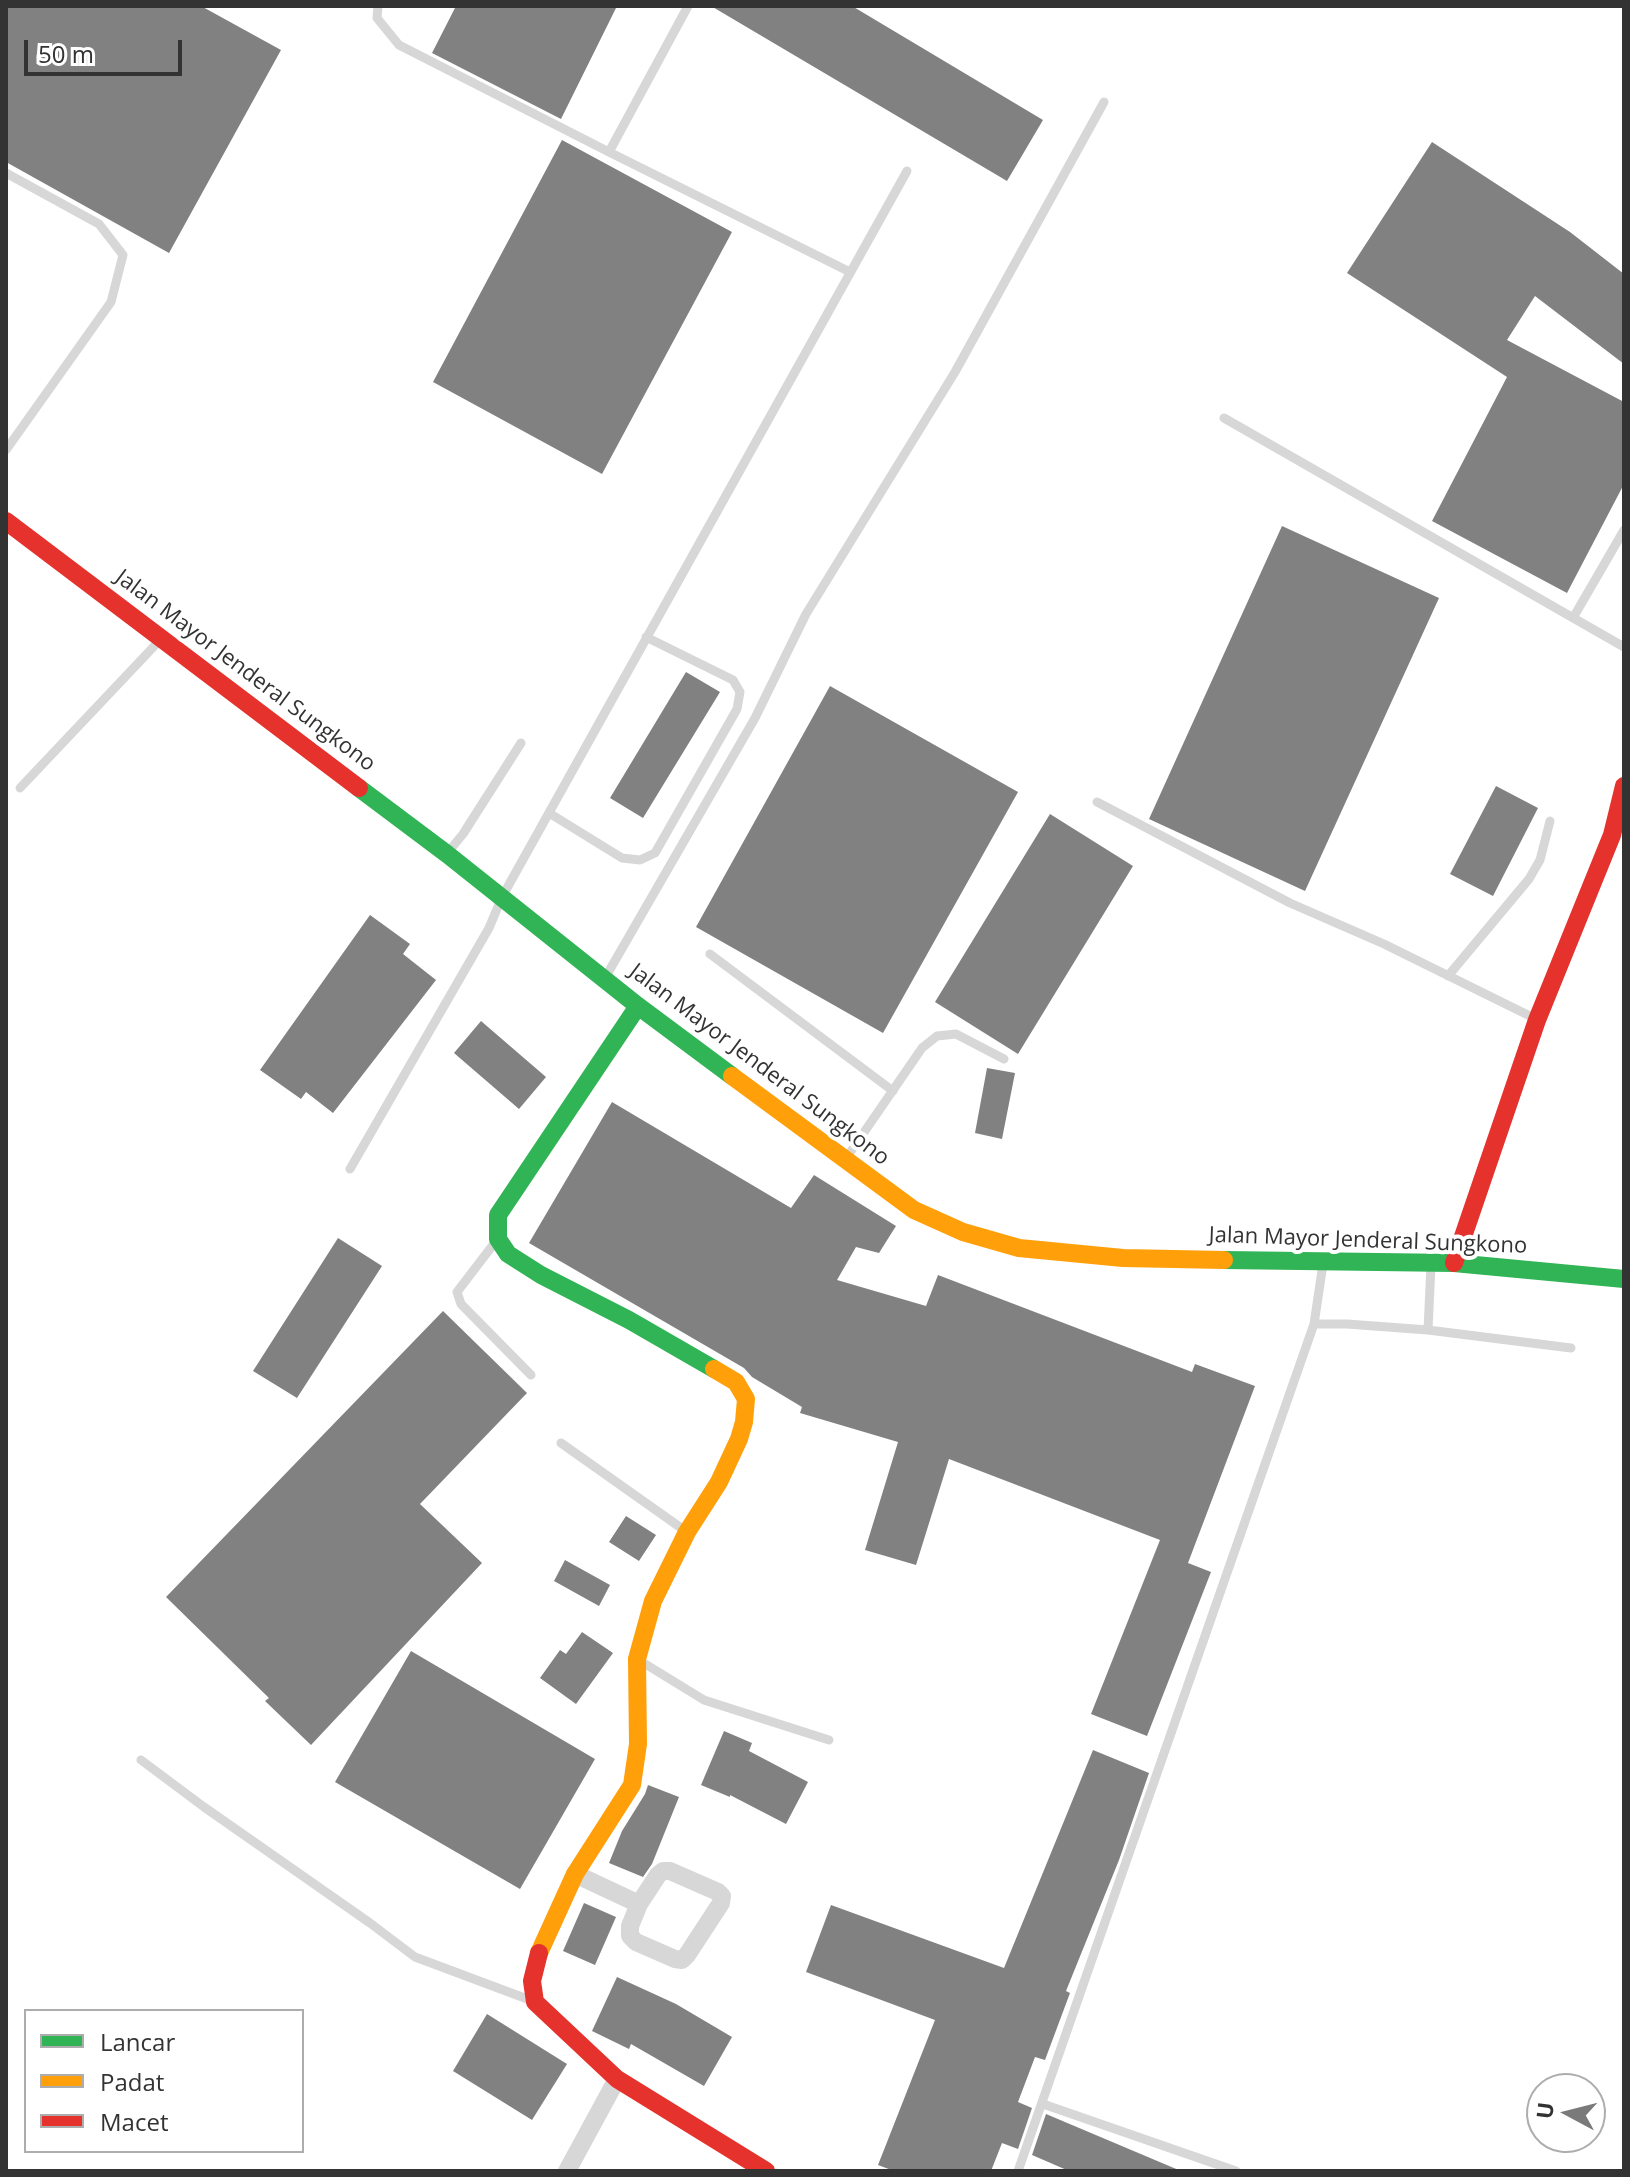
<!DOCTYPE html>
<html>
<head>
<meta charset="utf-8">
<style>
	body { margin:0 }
	#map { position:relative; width:1630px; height:2177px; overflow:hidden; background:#fff; font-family:"Open Sans",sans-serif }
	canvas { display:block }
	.frame { position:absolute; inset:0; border:8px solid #333; pointer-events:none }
	.legend { position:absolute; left:24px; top:2009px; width:280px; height:144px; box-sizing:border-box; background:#fff; border:2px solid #adadad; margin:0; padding:10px 14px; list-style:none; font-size:24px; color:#333 }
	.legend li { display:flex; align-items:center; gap:16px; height:40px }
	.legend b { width:40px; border:2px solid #adadad }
	.north { position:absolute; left:1526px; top:2073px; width:80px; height:80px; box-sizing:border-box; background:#fff; border:2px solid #adadad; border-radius:50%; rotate:277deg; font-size:22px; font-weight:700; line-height:32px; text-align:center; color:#333 }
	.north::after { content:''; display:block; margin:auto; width:28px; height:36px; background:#7a7a7a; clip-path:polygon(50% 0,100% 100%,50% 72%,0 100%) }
	.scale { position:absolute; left:24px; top:40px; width:158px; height:36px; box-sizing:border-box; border:4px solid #333; border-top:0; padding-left:10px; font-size:24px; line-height:28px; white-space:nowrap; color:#333; -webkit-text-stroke:6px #fff; paint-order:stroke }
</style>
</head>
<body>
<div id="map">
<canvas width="1630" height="2177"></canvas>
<div class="frame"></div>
<ul class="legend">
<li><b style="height:10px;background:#30b455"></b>Lancar</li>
<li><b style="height:10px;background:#ff9f0a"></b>Padat</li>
<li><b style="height:10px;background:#e5322d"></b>Macet</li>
</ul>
<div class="north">U</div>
<div class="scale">50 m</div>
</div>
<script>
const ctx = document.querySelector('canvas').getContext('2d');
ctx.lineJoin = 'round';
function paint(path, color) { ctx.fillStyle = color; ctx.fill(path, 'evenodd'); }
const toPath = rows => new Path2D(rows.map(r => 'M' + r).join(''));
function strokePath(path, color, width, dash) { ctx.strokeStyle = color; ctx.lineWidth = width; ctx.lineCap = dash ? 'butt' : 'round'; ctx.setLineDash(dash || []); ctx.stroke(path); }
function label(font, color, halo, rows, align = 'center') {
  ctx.font = font + ' "Open Sans",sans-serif'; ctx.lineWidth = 8; ctx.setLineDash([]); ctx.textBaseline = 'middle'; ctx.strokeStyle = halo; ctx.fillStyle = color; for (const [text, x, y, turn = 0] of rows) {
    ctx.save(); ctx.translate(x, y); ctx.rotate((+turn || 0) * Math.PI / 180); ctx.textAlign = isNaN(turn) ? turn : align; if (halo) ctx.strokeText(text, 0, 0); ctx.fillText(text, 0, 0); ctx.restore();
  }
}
paint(toPath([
	[6,6,201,6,281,50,169,253,6,162],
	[456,6,617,6,561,119,432,53],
	[711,6,852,6,1043,120,1007,181],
	[562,140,732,232,602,474,433,382],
	[1432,142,1570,232,1624,274,1624,364,1535,296,1507,340,1624,402,1624,484,1567,593,1432,521,1507,377,1347,273],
	[1282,526,1439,598,1305,891,1149,819],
	[686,672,720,692,643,818,610,798],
	[830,686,1018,792,883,1033,696,927],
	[1496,786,1538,808,1493,896,1450,874],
	[1050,814,1133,866,1018,1054,935,1002],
	[370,915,410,944,403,954,436,980,333,1113,306,1092,301,1099,260,1070],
	[481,1021,546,1077,519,1109,454,1053],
	[987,1068,1015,1073,1002,1139,975,1133],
	[612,1102,791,1208,814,1175,896,1226,879,1253,856,1247,837,1280,926,1306,938,1275,1192,1372,1195,1364,1255,1386,1188,1563,1211,1572,1147,1736,1091,1714,1160,1540,949,1459,916,1565,865,1550,898,1442,800,1413,802,1407,752,1377,744,1368,529,1243],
	[338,1238,382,1266,297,1398,253,1371],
	[443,1311,527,1393,420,1504,482,1563,311,1745,265,1701,269,1698,166,1597],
	[626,1516,656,1535,639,1561,609,1542],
	[565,1560,610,1585,599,1606,554,1581],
	[582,1632,613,1653,576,1704,540,1678,560,1650,566,1654],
	[411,1651,595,1759,520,1889,335,1782],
	[724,1731,752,1743,749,1751,808,1782,786,1824,730,1795,730,1797,701,1785],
	[1093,1750,1149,1773,1119,1860,1066,1991,1070,1993,1045,2060,1035,2057,1018,2102,1032,2108,1018,2149,1002,2143,991,2171,894,2171,878,2165,935,2020,806,1972,831,1905,1004,1968],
	[648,1785,679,1797,652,1864,643,1877,609,1863,622,1831,645,1794],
	[584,1903,616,1917,595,1965,563,1951],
	[617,1977,676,2004,732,2037,704,2086,631,2044,629,2049,592,2031],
	[487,2014,567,2064,532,2120,453,2071],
	[1046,2114,1181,2171,1069,2171,1032,2155]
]), '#818181');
strokePath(toPath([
	[378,6,377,18,399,45,609,152,850,272],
	[609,152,688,6],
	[6,173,99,224,123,255,111,302,6,450],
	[1224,418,1624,647],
	[1573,618,1624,530],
	[20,788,160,640],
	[1097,802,1290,903,1384,944,1534,1018],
	[549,813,622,858,640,860,655,853,737,709,740,692,733,680,646,637],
	[449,851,463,834,521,743],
	[710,954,893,1091],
	[1448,976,1529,879,1540,860,1550,821],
	[605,978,755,718,806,614,955,372,1104,102],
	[847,1157,922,1048,937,1036,956,1034,1004,1059],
	[350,1169,489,928,502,897,907,171],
	[496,1241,457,1292,461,1304,531,1375],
	[1314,1324,1323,1264],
	[1428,1330,1431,1265],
	[561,1443,684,1530],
	[642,1662,704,1700,829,1740],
	[141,1760,204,1807,370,1923,415,1957,530,2000],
	[1043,2104,1236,2171],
	[1018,2171,1314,1324,1347,1324,1428,1330,1571,1348]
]), '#d7d7d7', 9);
strokePath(toPath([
	[575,1874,639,1904,630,1926,630,1936,636,1942,675,1959,682,1960,687,1955,721,1903,722,1896,718,1892,670,1871,663,1871,658,1875,639,1904],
	[567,2171,617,2079]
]), '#d7d7d7', 18);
strokePath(toPath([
	[359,788,447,854,638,1006,732,1076],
	[638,1006,498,1215,498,1239,508,1254,541,1275,629,1320,714,1369],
	[1224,1260,1454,1263,1624,1279]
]), '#30b455', 18);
strokePath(toPath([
	[732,1076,914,1210,963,1232,1019,1248,1123,1258,1224,1260],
	[539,1953,575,1874,632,1785,638,1744,637,1659,653,1601,687,1532,719,1482,739,1439,744,1422,746,1399,736,1382,714,1369]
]), '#ff9f0a', 18);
strokePath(toPath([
	[6,521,359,788],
	[1454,1263,1537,1020,1612,835,1624,786],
	[539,1953,532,1981,535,2002,617,2079,766,2171]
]), '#e5322d', 18);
label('22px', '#333', '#fff', [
	["Jalan Mayor Jenderal Sungkono",245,671,37],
	["Jalan Mayor Jenderal Sungkono",759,1065,37],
	["Jalan Mayor Jenderal Sungkono",1368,1241,2]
]);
</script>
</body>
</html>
